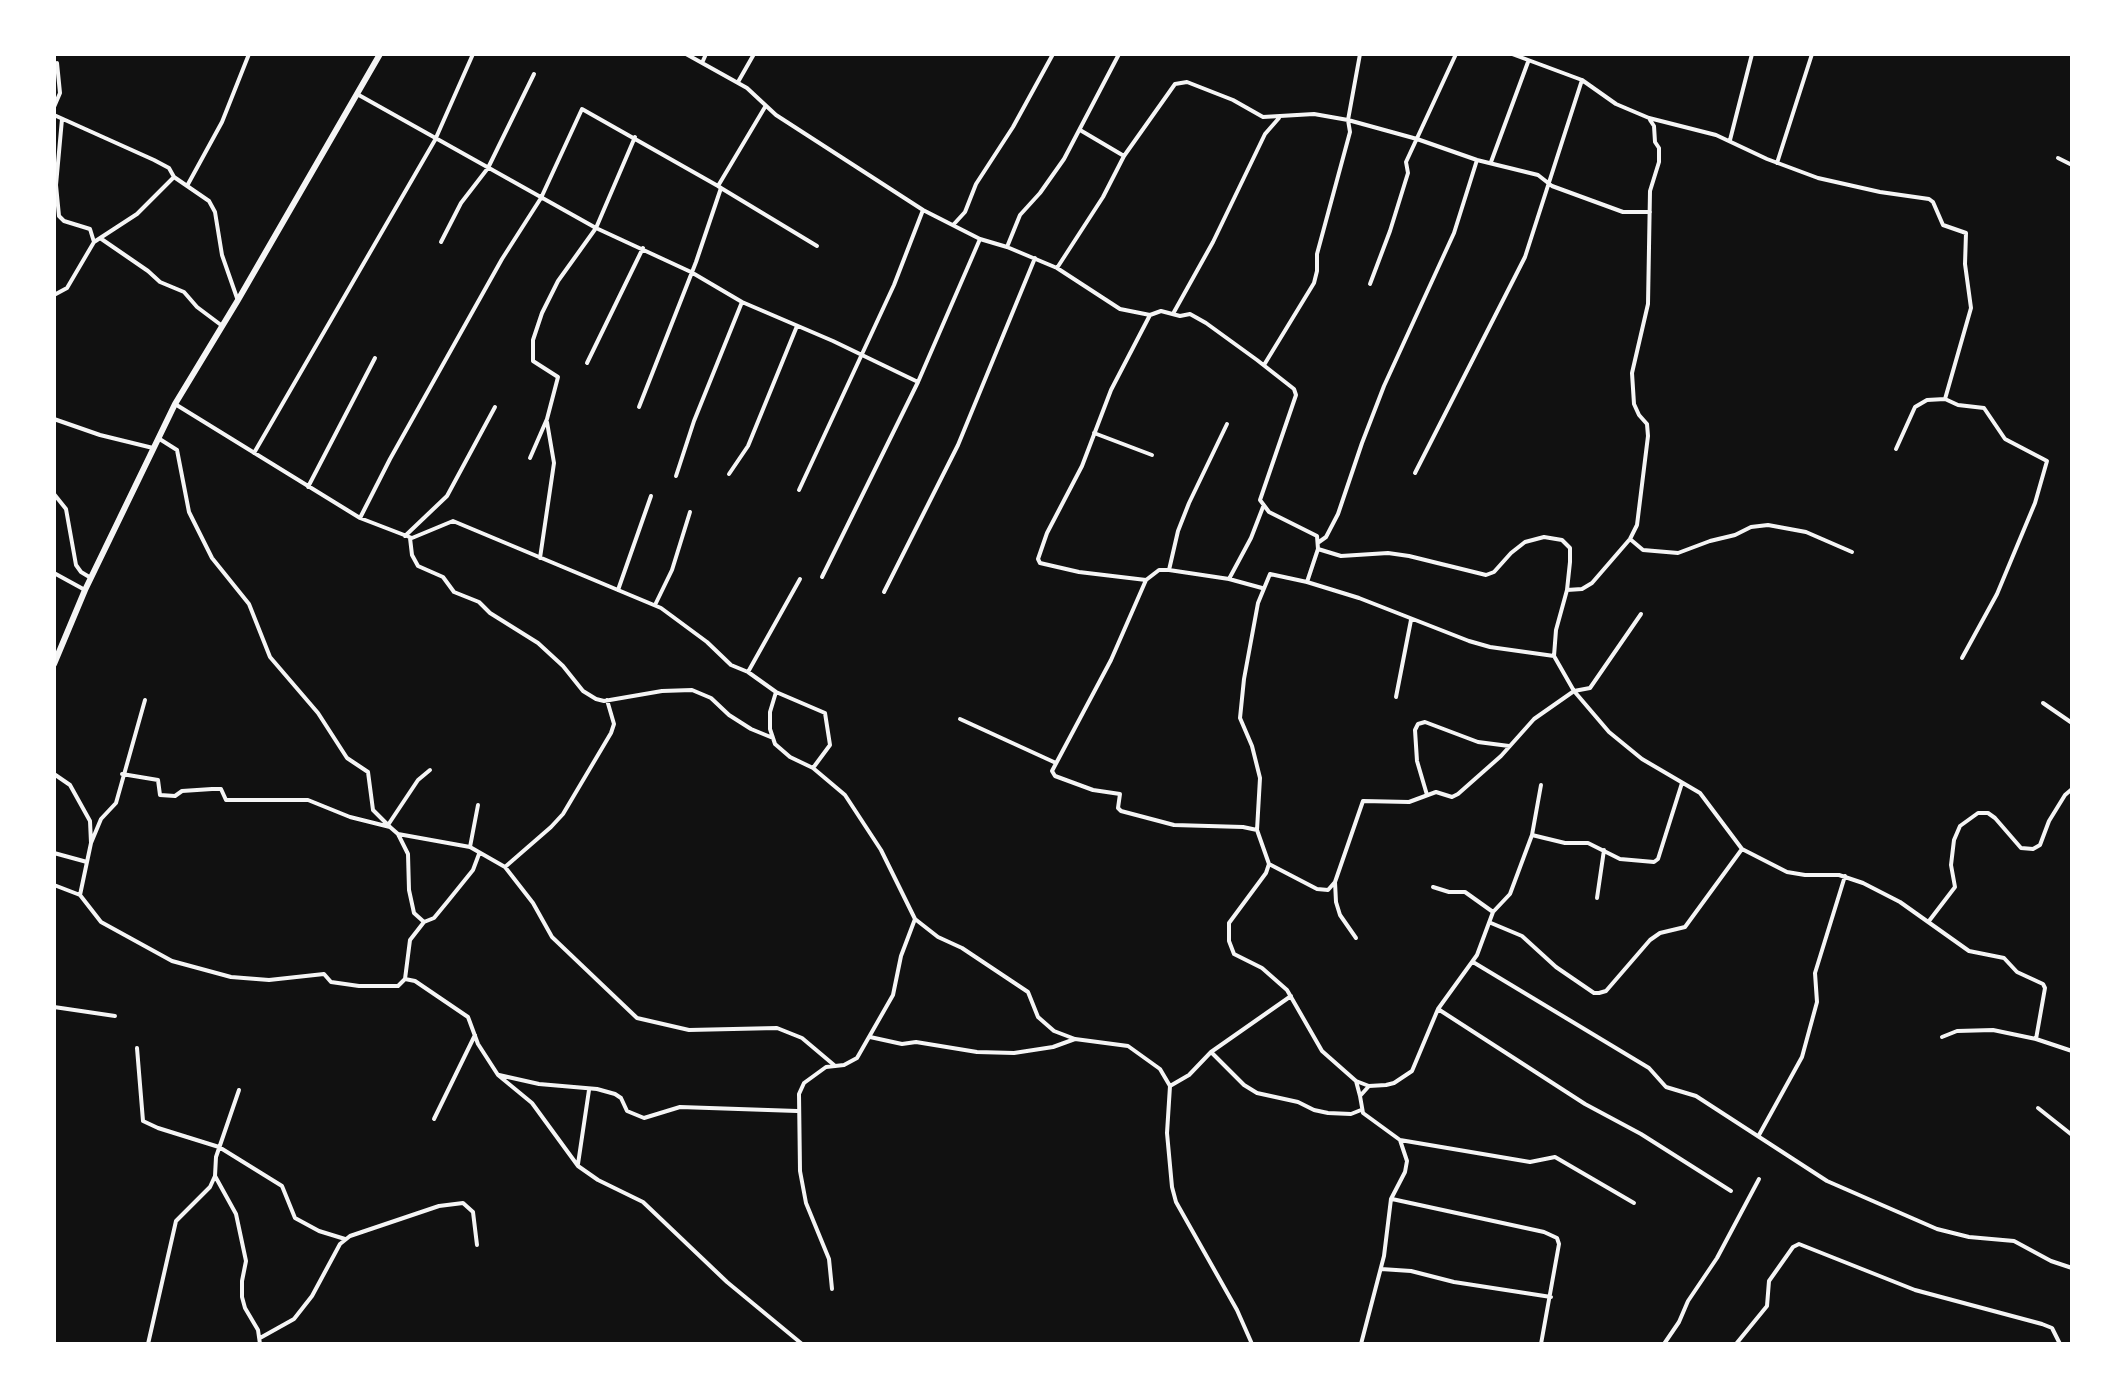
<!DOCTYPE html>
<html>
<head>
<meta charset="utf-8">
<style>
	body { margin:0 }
	#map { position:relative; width:2126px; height:1398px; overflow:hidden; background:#111; font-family:"IBM Plex Sans",sans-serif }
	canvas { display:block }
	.frame { position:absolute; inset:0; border:56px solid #fff; pointer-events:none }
</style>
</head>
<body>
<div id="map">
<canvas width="2126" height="1398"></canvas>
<div class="frame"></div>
</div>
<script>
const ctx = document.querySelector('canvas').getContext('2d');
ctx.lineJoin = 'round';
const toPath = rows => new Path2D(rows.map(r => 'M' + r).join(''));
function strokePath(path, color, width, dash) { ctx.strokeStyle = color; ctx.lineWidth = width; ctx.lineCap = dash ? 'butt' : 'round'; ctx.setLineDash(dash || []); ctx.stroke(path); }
strokePath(toPath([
	[686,54,747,88,776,115,923,210,980,239,1007,247,1057,268,1120,309,1150,315,1161,311,1180,316,1190,314,1206,323,1257,360,1294,389,1296,395,1260,500,1269,512,1317,536,1318,549,1341,556,1388,553,1409,556,1486,575,1494,572,1511,553,1525,542,1544,537,1562,540,1570,548,1570,562,1567,590,1556,630,1554,656,1574,691,1609,732,1642,759,1700,793,1742,849,1787,872,1805,875,1839,875,1863,883,1900,902,1969,951,2004,958,2017,972,2043,984,2045,988,2036,1039],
	[1512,54,1582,80,1616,104,1649,118,1716,135,1767,159,1818,178,1880,192,1929,199,1933,202,1943,225,1966,233,1965,264,1971,308,1945,399,1927,400,1915,407,1896,449],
	[702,63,706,54],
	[738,82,754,54],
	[357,94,596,228,691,272,742,302,833,341,918,382],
	[54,107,60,93,57,63],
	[54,115,154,160,169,168,174,177,209,201,215,212,222,255,237,298],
	[62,119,56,185,59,216,64,221,90,229,94,242],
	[1080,130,1124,156],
	[1730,140,1752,54],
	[2058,158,2072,165],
	[1491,162,1528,62],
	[1777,163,1812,54],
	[187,186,222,122,249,54],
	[721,188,817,246],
	[954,224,965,212,976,184,1013,127,1053,54],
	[100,238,148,271,160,282,184,292,197,307,221,325],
	[441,242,461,203,488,168,534,74],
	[1007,247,1020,215,1040,193,1064,159,1119,54],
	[1057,268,1103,197,1124,156,1175,84,1187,82,1233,100,1263,117,1314,114,1348,120,1360,54],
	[1370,284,1390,231,1408,173,1406,162,1456,54],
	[54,295,67,288,94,242,137,214,174,177],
	[1174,312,1213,242,1265,134,1279,118],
	[587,363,643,248],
	[1264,365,1314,283,1317,271,1317,254,1350,132,1348,120,1417,139,1477,160,1538,175,1552,186,1623,212,1650,212],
	[1945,399,1958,405,1984,408,2005,439,2047,461,2035,503,1997,594,1962,658],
	[175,404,360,518,412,538,453,521,661,608,707,642,731,665,748,672,776,692,825,713,830,745,813,768],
	[639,407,696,262,721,188,718,186,765,107],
	[54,419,100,435,153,448],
	[1094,433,1152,455],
	[158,438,177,450,189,512,212,558,249,604,270,657,318,713,347,758,368,772,373,810,390,827],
	[254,453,435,140,473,54],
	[530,458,547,419,558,377,533,361,533,340,542,313,558,281,596,228,635,137],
	[1415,473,1525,257,1582,80],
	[729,474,748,446,797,326],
	[676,476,694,421,742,302],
	[308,487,375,358],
	[799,490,894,285,923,210],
	[54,494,66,509,76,565,81,572,91,578],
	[360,518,390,459,502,259,541,198,582,109,718,186],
	[405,536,447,496,495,407],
	[410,538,412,555,418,566,443,577,454,592,479,602,490,613,538,643,563,666,583,691,596,699,604,701,662,691,692,690,711,698,729,715,751,729,773,738],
	[1630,539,1643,550,1678,553,1710,541,1735,535,1751,527,1768,525,1806,532,1852,552],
	[1319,542,1326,537,1338,514,1362,443,1384,386,1454,233,1477,160],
	[1318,549,1307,582,1270,574,1258,603,1244,679,1240,718,1252,746,1260,778,1257,830,1269,864,1266,873,1229,923,1229,941,1234,954,1262,968,1287,990,1322,1051,1356,1081,1369,1086,1386,1085,1394,1083,1412,1071,1438,1009,1477,955,1493,912,1510,894,1532,835,1565,843,1588,843,1620,859,1654,862,1658,859,1682,783],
	[540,558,554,463,547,422],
	[1169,570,1178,531,1189,503,1227,424],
	[54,573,85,590],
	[822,577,918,382,980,239],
	[1229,579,1251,538,1263,507],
	[1146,580,1079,572,1040,563,1038,559,1047,533,1082,466,1111,390,1150,315],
	[1307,582,1359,598,1469,641,1490,647,1554,656],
	[618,590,651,496],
	[1567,590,1582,589,1592,583,1630,539,1637,525,1648,436,1647,424,1639,415,1634,404,1632,373,1648,304,1650,191,1659,162,1659,148,1655,142,1654,126,1650,120],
	[884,592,958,445,1035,258],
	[655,605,672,570,690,512],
	[748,672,800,579],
	[776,692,770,712,770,729,775,744,790,757,813,768,845,795,881,850,915,919,938,937,962,948,1028,992,1038,1017,1054,1031,1075,1039,1128,1046,1160,1069,1170,1086,1167,1133,1172,1187,1176,1202,1237,1310,1252,1344],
	[1396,697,1411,620],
	[2043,703,2072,723],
	[960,719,1056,763],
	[54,774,70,785,90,821,91,843,80,895],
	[122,774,158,780,160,795,175,796,182,791,212,789,221,789,226,800,308,800,350,817,390,827,398,834,470,847,478,805],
	[1427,795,1417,761,1415,730,1418,724,1425,722,1478,742,1509,746],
	[388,825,418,780,430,770],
	[1257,830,1243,827,1174,825,1121,811,1118,808,1120,794,1093,790,1055,776,1052,771,1111,660,1146,580,1159,570,1169,570,1229,579,1262,588],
	[398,834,408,854,409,890,414,913,424,922],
	[1532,835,1541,785],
	[91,843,101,819,116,803,145,700],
	[470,847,505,867,551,827,563,814,611,733,614,724,607,700],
	[54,853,87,862],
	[1269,864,1317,889,1328,890,1335,882],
	[505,867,533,903,552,937,637,1018,689,1030,777,1028,802,1038,834,1065],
	[54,885,80,895,101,922,172,961,231,977,269,980,324,974,331,982,359,986,398,986,405,979,415,981,468,1017,478,1044,498,1075,532,1103,578,1166,598,1180,643,1202,727,1282,802,1344],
	[1433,887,1449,892,1465,892,1493,912],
	[1597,898,1604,850],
	[1929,921,1955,887,1951,865,1954,840,1960,826,1978,813,1988,813,1995,818,2021,848,2033,849,2040,845,2049,821,2065,795,2072,789],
	[1491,923,1522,936,1556,967,1594,993,1599,993,1606,991,1650,940,1660,933,1685,927,1742,849],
	[1356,938,1340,915,1336,902,1335,882,1363,801,1409,802,1436,792,1452,797,1458,794,1501,756,1534,719,1574,691,1590,688,1641,614],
	[1473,962,1649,1068,1666,1087,1696,1096,1827,1181,1937,1229,1969,1237,2014,1241,2051,1261,2072,1268],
	[405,979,410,940,424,922,434,918,448,901,473,870,479,854],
	[54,1007,115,1016],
	[1438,1009,1585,1104,1641,1134,1731,1191],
	[870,1037,902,1044,916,1042,977,1052,1014,1053,1053,1047,1075,1039],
	[1942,1037,1957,1031,1993,1030,2036,1039,2072,1051],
	[137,1048,143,1121,158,1128,219,1147,282,1186,295,1218,319,1231,345,1239],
	[1211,1052,1244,1085,1257,1093,1298,1102,1314,1110,1328,1113,1351,1114,1361,1110],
	[499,1075,539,1084,597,1089,615,1094,621,1098,627,1111,644,1118,680,1107,797,1111],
	[1356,1081,1360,1096],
	[1170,1086,1189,1075,1211,1052,1291,996],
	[239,1090,216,1157,215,1176,236,1214,246,1261,242,1281,242,1297,245,1308,258,1330,260,1344],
	[2038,1108,2072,1135],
	[434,1119,475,1035],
	[1759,1135,1802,1057,1817,1002,1815,973,1845,876],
	[1400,1140,1530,1162,1555,1157,1634,1203],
	[578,1164,589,1090],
	[1392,1199,1544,1232,1557,1238,1559,1244,1541,1344],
	[1381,1269,1411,1271,1454,1282,1551,1297],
	[832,1289,829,1259,806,1203,800,1171,799,1094,804,1083,826,1067,844,1065,857,1058,893,995,901,956,915,919],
	[260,1338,294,1319,312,1296,340,1244,350,1236,439,1206,463,1203,473,1212,477,1245],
	[148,1344,176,1221,210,1187,215,1176],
	[1361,1344,1384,1256,1391,1199,1405,1172,1407,1161,1400,1140,1363,1113,1360,1096,1369,1086],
	[1664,1344,1679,1322,1688,1301,1717,1258,1759,1179],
	[1736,1344,1767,1306,1769,1281,1793,1247,1799,1244,1915,1290,2042,1324,2052,1328,2060,1344]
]), '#f5f5f5', 4);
strokePath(toPath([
	[54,664,85,590,175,404,238,300,380,54]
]), '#f5f5f5', 6);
</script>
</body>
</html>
